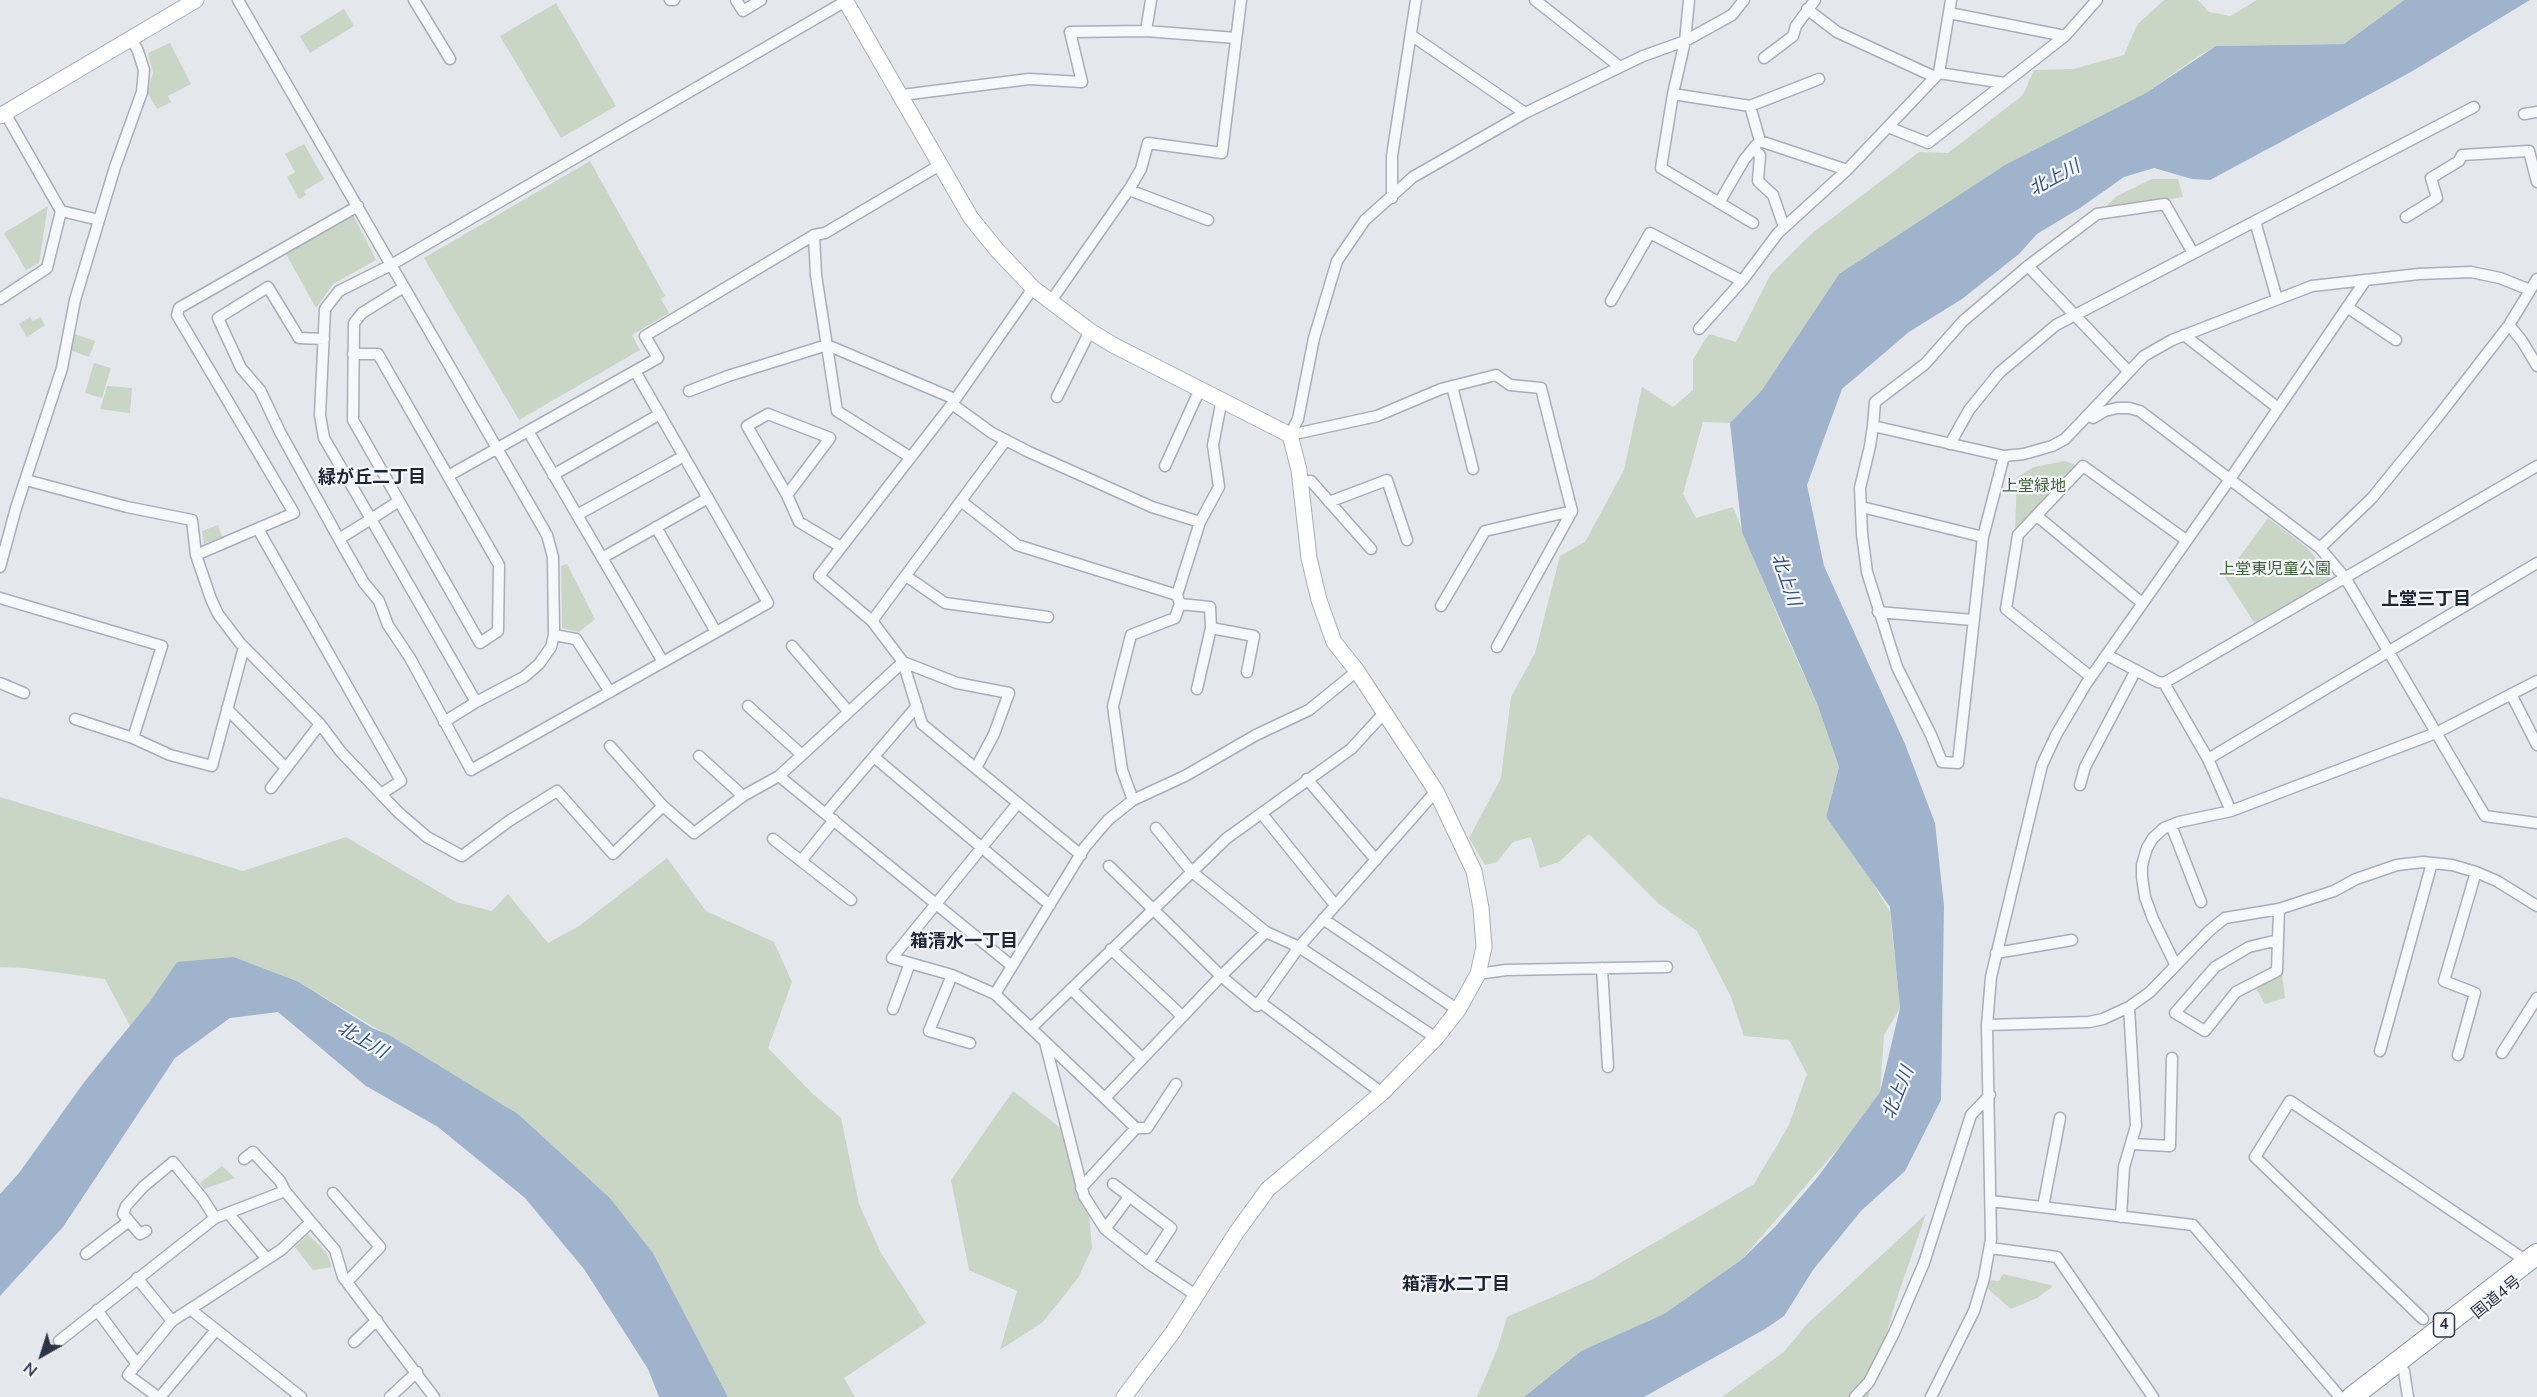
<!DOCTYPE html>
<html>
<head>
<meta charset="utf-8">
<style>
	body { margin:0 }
	#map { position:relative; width:2537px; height:1397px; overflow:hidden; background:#e4e7ec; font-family:"Nunito Sans",sans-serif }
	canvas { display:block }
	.north { position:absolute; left:12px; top:1325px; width:60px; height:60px; -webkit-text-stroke:4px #f4f6f9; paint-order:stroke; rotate:219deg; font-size:16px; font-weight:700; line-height:24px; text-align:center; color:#2b3445 }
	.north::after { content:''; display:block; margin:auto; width:21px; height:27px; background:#2b3445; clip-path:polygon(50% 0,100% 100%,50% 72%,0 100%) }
</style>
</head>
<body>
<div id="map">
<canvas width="2537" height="1397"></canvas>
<div class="north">N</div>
</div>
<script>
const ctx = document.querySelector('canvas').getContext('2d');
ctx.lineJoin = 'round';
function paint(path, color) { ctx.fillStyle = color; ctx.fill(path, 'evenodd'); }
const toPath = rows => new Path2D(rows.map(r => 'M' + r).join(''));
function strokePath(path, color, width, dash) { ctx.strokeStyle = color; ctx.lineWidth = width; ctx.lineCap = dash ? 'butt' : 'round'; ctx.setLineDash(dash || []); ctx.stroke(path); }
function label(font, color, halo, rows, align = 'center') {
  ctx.font = font + ' "Nunito Sans","Noto Sans JP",sans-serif'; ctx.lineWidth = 4.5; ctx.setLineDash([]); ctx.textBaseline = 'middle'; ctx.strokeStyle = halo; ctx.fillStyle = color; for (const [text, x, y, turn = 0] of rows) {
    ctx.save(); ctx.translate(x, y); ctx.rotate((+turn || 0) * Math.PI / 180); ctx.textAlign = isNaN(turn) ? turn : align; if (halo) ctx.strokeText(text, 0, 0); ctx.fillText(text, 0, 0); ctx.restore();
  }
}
paint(toPath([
	[2164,0,2198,0,2209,12,2230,16,2257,0,2404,0,2344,44,2216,46,2197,57,2146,93,1839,274,1762,390,1730,423,1703,422,1683,494,1696,518,1733,507,1784,631,1818,706,1839,767,1826,817,1867,873,1890,912,1900,1008,1884,1035,1880,1092,1855,1129,1741,1260,1664,1314,1581,1351,1524,1397,1477,1397,1498,1347,1507,1317,1593,1279,1754,1184,1789,1125,1807,1074,1789,1040,1744,1036,1731,997,1697,931,1659,904,1589,834,1559,862,1540,868,1531,837,1513,842,1497,862,1485,865,1469,838,1501,778,1511,697,1535,653,1560,556,1585,542,1624,470,1642,387,1673,407,1693,390,1693,359,1709,334,1736,342,1771,274,1810,235,1919,152,1948,153,2023,95,2034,70,2073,69,2124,55,2137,25],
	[556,3,616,106,561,138,500,36],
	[344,9,354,26,310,53,300,36],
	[170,43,191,84,168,96,171,102,157,109,147,92,153,73,148,53],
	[304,144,324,179,304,191,306,195,299,199,287,177,295,172,285,154],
	[590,161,665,296,661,299,669,313,632,335,640,350,519,420,424,258],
	[2152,179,2178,179,2183,197,2104,208,2117,196],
	[48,206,39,263,26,270,4,233],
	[352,213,376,260,333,284,316,308,286,254],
	[30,317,33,321,40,317,45,325,27,337,19,324],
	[72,333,95,341,89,357,67,349],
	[94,363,111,368,102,398,85,393],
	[107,386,132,388,130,413,100,409],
	[2065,461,2074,464,2075,466,2015,531,2017,477,2034,467],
	[2268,518,2306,547,2330,572,2330,580,2255,624,2225,577],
	[218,525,222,537,204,544,202,531],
	[567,564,595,619,579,632,562,628,561,566],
	[0,797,243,871,346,837,456,902,492,911,508,894,548,943,579,926,667,858,706,911,774,942,792,982,768,1048,813,1094,841,1118,859,1204,881,1253,926,1323,844,1378,855,1397,728,1397,653,1253,610,1198,518,1114,299,982,234,957,151,1000,130,1026,105,979,24,968,0,967],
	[2282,974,2285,998,2265,1004,2255,987],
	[1013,1091,1063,1130,1089,1214,1092,1248,1078,1278,1043,1322,1000,1350,1017,1291,969,1270,951,1180],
	[222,1166,235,1178,204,1189,200,1183],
	[1926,1214,1895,1304,1868,1397,1722,1397,1785,1351,1806,1325],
	[308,1234,326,1252,332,1267,313,1270,295,1247],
	[2003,1274,2033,1281,2053,1286,2037,1298,2011,1309,1988,1289,1989,1280,1999,1281]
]), '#c9d6c5');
paint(toPath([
	[2404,0,2530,0,2411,72,2210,180,2192,179,2154,168,2124,177,2080,208,2037,234,2019,254,1962,299,1909,332,1842,389,1807,485,1824,566,1905,744,1935,823,1944,906,1941,1100,1905,1171,1861,1211,1813,1270,1784,1316,1765,1329,1644,1397,1524,1397,1581,1351,1664,1314,1741,1260,1775,1227,1817,1178,1880,1092,1900,1008,1890,907,1826,817,1839,767,1818,706,1742,532,1730,423,1762,390,1839,274,2005,165,2146,93,2216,46,2344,44],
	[234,957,299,982,372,1028,389,1035,518,1114,610,1198,653,1253,728,1397,659,1397,648,1369,584,1269,525,1198,438,1127,366,1086,278,1012,230,1018,175,1058,63,1227,0,1296,0,1194,19,1173,85,1081,151,1000,177,962]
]), '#9fb4cc');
const street = toPath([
	[238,0,391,265,846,1],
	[414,0,450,59],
	[670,0,674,0],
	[736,0,743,11,761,0],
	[1535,0,1620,67],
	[1689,0,1685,41,1673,94,1750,106,1760,141,1847,170],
	[1807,9,1837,32,1935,77],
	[1949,13,2065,36],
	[1146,31,1236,38],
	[1411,35,1525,113],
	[1764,58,1793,36,1796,26,1815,0],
	[1939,73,2004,83],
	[1673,94,1661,168,1753,223],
	[902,95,1029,79,1082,82,1070,32,1146,31,1151,0],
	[1750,106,1819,79],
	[5,113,61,211,99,220],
	[2524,114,2537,112],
	[1888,127,1928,143,2065,36,2097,0],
	[1753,149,1760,155,1758,181,1773,195,1784,227],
	[1129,190,1208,220],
	[1392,198,1392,156,1416,0],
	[1719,203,1744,160,1756,145],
	[2406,217,2437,198,2431,178,2459,161,2462,155,2529,151,2537,182],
	[2255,221,2277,299],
	[391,265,404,287,362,313,354,323,353,420,399,501,371,519,324,438,320,415,325,309,339,291,391,265],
	[2028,266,2097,214,2165,204,2193,253],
	[404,287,547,535,553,557,554,635,576,639,610,692],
	[1033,288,952,404,819,576,872,621,903,662,922,724,1081,855],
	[0,299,47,268,61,211],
	[1051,301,1130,188,1141,169,1148,143,1222,153,1241,0],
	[1611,301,1650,233,1742,281],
	[2347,307,2396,340],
	[2509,325,2522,341,2537,366],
	[1699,329,1742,281,1778,233,1847,170,1939,73,1951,0],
	[2184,335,2278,408],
	[324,339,299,338,268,287,218,318,241,368,260,390,280,432,339,539,364,583,379,601,388,625,410,658,471,770,768,603,635,371,658,358,645,336,814,235],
	[353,354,378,354,499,565,498,631,480,643,399,501],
	[1452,386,1473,469],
	[689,391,728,376,827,345,955,399],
	[1057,397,1090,331],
	[952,404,992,433,1029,452,1152,507,1200,522],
	[2093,418,2105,411,2117,408,2129,408,2140,411,2320,548,2346,579,2485,816,2537,823],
	[1873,426,1875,402,1925,364,1963,321,2028,266,2128,371],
	[528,431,663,662],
	[1290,435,1298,419,1314,338,1337,261,1365,220,1413,177,1525,113,1643,56,1685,41,1732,15,1744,0],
	[1290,435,1377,416,1441,389,1496,375,1510,385,1541,388,1572,511,1497,647],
	[1950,444,1969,410,1999,373,2056,325,2474,107],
	[2004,456,1983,537,1958,763,1942,762,1931,735,1897,667,1867,572,1862,534,1860,488,1870,446,1873,426,2004,456,2024,454,2052,446,2065,439,2144,356,2172,340,2312,286,2419,274,2471,272,2500,278,2530,290],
	[910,457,837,411,816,275,814,235,825,233,940,165],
	[1165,466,1200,389],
	[553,475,660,414],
	[448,476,635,371],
	[26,480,127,507,192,520,196,555,211,599,218,614,240,643,320,724,341,752,398,812,427,837,462,856,509,821,557,791,613,854,663,806,694,833,743,796,779,776,903,662],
	[1301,482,1311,481,1371,549],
	[787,495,830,438,768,414,747,426,787,495,799,522,841,547],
	[961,501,1017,545,1177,595],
	[1329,502,1387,480,1407,540],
	[1862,507,1983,537],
	[577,515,684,456],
	[2037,516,2142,603],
	[656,527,716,632],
	[258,529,401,781,381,794],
	[339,539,371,519,476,702,444,722],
	[2320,548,2372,498,2437,418,2509,325,2537,279],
	[196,555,294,513,177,315,179,308,358,206],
	[602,558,708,498],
	[0,567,16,508,62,368,75,300,115,167,142,92,144,70,138,51,131,38],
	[906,576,945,603,1048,617],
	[0,598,162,646,133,738],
	[1180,604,1210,607,1211,628,1254,636,1247,672],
	[1441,606,1485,531,1572,511],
	[1878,612,1973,620],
	[872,621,1006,440],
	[792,646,848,711],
	[2107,655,2158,682,2164,683,2537,466],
	[903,662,957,683,1009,693,994,734,976,768],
	[2091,677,2006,609,2018,535,2083,466,2186,540],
	[0,683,24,693],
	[2164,683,2208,759,2231,811],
	[1197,689,1211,628],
	[2511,694,2537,745],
	[476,702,524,677,539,664,551,647,554,635],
	[748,706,802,755],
	[227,709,286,768],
	[75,719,133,738,170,755,212,766,244,647],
	[610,746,663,806],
	[699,756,743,796],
	[874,757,1050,905],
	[2208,759,2537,563],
	[779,776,1012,966],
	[1307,779,1376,860],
	[2080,785,2085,767,2136,670],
	[271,788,320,724],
	[1133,800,1122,770,1113,706,1131,635,1175,618,1180,604,1177,595,1200,522,1219,487,1213,445,1222,399],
	[826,813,917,706],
	[1262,814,1335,905],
	[2171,825,2201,902],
	[1156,828,1191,871,1266,932],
	[773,839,851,900],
	[801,861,834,820],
	[1109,866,1221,976,1266,932,1299,947,1436,1038],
	[1323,919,1458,1010],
	[2278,940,2249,947,2215,967,2175,1013,2205,1031,2236,992,2277,971,2279,909],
	[1111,949,1182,1016],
	[1996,953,2072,940],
	[2175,964,2153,919,2145,897,2142,877,2142,865,2147,848,2153,838,2164,828,2179,822,2231,811,2436,733,2537,681],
	[1602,968,1608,1067],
	[1478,974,1506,970,1667,967],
	[952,975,995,994,1136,1128,1081,1188],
	[1071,989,1142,1058],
	[995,994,1085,847,1108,820,1133,800,1185,776,1256,735,1309,710,1357,671],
	[1260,1002,1382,1093],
	[893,1009,910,963],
	[1987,1025,2089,1022,2103,1019,2129,1007,2150,992,2209,931,2225,918,2279,909,2334,891,2356,879,2397,865,2423,862,2452,865,2476,872,2497,881,2537,906],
	[1031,1028,1227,838,1351,749,1385,712],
	[1045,1042,1084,1196,1105,1229,1148,1263,1197,1296],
	[970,1043,929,1031,952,975,892,958,1018,803],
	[2380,1051,2432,863],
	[2502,1053,2537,998],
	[2458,1055,2475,993,2444,981,2476,872],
	[1105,1098,1221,976,1257,1006,1299,947,1436,791],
	[1136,1128,1147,1128,1176,1084],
	[2132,1144,2170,1146,2172,1058],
	[244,1159,253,1152,280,1181,285,1191,311,1222],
	[1113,1184,1171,1228,1148,1263],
	[333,1193,380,1247,347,1282],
	[1991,1201,2193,1225,2340,1397],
	[2043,1207,2060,1118],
	[229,1214,267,1259],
	[2121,1217,2124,1167,2136,1126,2129,1007],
	[1105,1229,1129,1197],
	[146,1231,140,1234,123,1214,126,1206,143,1187,173,1162,203,1199,215,1218,285,1191],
	[1990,1248,2057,1257,2153,1397],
	[86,1254,129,1221],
	[137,1278,172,1321],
	[190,1309,301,1397],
	[97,1310,136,1363],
	[2423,1319,2255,1157,2290,1101,2528,1262],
	[59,1341,215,1218],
	[354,1342,377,1320],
	[2404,1371,2408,1397],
	[158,1397,128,1375,172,1321,281,1250,311,1222,335,1250,343,1277,434,1397],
	[160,1397,216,1330],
	[390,1397,417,1372],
	[1855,1397,1869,1382,1894,1333,1924,1263,1971,1115,1990,1095],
	[1931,1397,1974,1311,1984,1278,1991,1239,1987,1025,1991,977,2042,765,2056,735,2086,684,2230,479,2365,281]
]);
const secondary = toPath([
	[845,0,971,218,997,250,1033,288,1090,331,1115,346,1290,435,1299,470,1309,558,1319,600,1334,642,1357,671,1436,791,1474,871,1481,908,1484,947,1478,974,1458,1010,1436,1038,1382,1093,1268,1189,1236,1233,1173,1332,1124,1397],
	[0,116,196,0]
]);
const highway = toPath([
	[2352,1397,2537,1254]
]);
strokePath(street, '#a9aeb7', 13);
strokePath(secondary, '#a9aeb7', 17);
strokePath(highway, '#8b94a3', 22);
strokePath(street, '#f7f8fa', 10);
strokePath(secondary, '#fff', 15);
strokePath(highway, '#fff', 20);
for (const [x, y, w] of [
	[2444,1325,21]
]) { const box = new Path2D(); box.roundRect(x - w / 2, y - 12, w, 24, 4.5); ctx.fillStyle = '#f4f6f9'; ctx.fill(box); strokePath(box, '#2b3445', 1.5); }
label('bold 15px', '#2b3445', null, [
	["4",2444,1325]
]);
label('16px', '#3f6138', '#f4f6f9', [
	["上堂緑地",2034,487],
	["上堂東児童公園",2275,570]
]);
label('16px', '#2b3445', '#f4f6f9', [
	["国道4号",2497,1298,-39]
]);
label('italic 18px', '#34527a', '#f4f6f9', [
	["北上川",2055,179,-28],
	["北上川",1785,580,71],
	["北上川",362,1041,30],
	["北上川",1899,1093,-68]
]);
label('bold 18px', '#1d2536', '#f4f6f9', [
	["緑が丘二丁目",372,479],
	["上堂三丁目",2426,601],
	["箱清水一丁目",964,943],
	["箱清水二丁目",1456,1286]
]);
</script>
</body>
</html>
